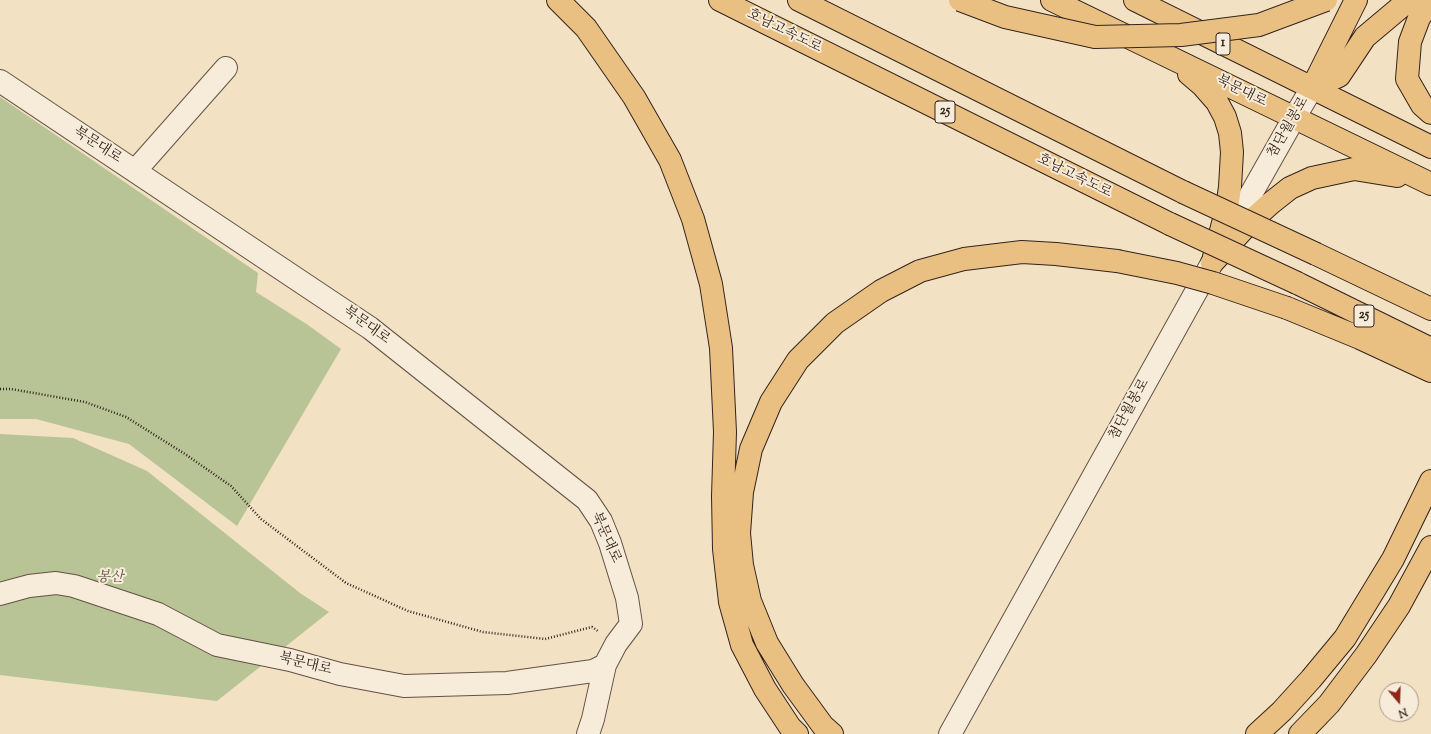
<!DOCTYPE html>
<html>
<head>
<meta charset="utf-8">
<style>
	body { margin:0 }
	#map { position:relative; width:1431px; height:734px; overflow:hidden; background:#f3e1c4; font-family:"Sorts Mill Goudy",serif }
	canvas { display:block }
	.north { position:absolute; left:1379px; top:682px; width:40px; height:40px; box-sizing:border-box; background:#f7ecd9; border:1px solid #a99c8d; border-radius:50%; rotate:161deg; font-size:11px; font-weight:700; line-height:16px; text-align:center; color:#33231b }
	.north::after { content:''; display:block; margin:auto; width:14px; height:18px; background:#8f2418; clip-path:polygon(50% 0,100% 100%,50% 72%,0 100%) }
</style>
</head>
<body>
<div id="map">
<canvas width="1431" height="734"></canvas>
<div class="north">N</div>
</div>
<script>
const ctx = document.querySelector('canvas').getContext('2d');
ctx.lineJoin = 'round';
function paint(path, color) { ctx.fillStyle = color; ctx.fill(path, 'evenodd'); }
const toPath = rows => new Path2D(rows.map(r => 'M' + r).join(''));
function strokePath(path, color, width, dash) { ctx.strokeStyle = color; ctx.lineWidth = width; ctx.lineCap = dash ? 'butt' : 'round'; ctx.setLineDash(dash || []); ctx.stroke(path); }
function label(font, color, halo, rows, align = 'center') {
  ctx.font = font + ' "Sorts Mill Goudy","Noto Serif KR",serif'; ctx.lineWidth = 4; ctx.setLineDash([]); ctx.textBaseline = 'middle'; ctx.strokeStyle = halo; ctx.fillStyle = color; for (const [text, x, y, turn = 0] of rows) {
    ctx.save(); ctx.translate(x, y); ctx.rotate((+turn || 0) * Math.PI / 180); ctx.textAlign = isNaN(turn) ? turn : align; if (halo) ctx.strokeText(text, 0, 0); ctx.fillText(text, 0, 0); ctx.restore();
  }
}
paint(toPath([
	[0,97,258,273,256,292,308,325,341,349,237,526,129,444,36,419,0,419],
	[0,434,73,438,147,471,300,593,329,612,217,701,0,675]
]), '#b8c396');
const minor = toPath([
	[0,81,370,328,587,500,601,521,610,543,627,598,631,624,616,644,605,665,593,671,507,683,404,686,340,674,290,660,217,645,158,614,74,586,56,583,29,586,0,594],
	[135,171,226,68],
	[1229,233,1294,118,1312,88],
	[588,734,593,719,605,665],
	[950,734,1212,263]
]);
const major = toPath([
	[1052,0,1431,184],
	[1135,0,1431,147],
	[1189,74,1203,86,1217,102,1225,117,1230,133,1232,152,1230,187,1227,208,1214,257],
	[1212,263,1251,221,1271,203,1290,188,1312,178,1354,169,1397,176]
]);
const highway = toPath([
	[558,0,586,28,634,97,670,160,693,219,711,284,721,348,725,432,723,496,724,549,730,602,742,645,765,689,790,727,797,734],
	[720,0,1170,224],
	[799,0,1183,192],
	[1431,1,1419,18,1410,42,1407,79,1422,105,1431,113],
	[1312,88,1339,76,1365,37,1409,0],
	[1312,88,1356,0],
	[1316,254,1431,309],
	[1297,283,1431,349],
	[1287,308,1360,338,1431,371],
	[832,734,823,726,793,685,767,643,750,601,742,565,739,533,742,492,751,449,771,402,798,360,835,323,881,291,920,271,964,259,1022,252,1056,254,1117,261],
	[1257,734,1282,711,1311,679,1345,638,1393,559,1431,481],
	[1300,734,1329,704,1366,655,1399,606,1431,547]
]);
strokePath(minor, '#635245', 24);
strokePath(major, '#33231b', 24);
strokePath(highway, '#33231b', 24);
strokePath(toPath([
	[0,389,11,389,85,402,126,417,185,454,231,486,261,519,346,583,408,611,483,632,545,639,592,627,598,631]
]), '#33231b', 2.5, [1, 2]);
strokePath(minor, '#f7ecd9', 22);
strokePath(major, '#eac082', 22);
strokePath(highway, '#eac082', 22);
const highwayBridge = toPath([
	[960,0,1005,17,1095,37,1181,35,1259,25,1326,0],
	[1183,192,1316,254],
	[1170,224,1297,283],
	[1117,261,1177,273,1213,283,1287,308]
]);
strokePath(highwayBridge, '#33231b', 24, []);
strokePath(highwayBridge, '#eac082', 22);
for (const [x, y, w] of [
	[1223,44,14],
	[945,112,20],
	[1364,316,20]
]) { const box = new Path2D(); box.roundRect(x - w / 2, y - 11, w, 22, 3); ctx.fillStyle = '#f7ecd9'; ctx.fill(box); strokePath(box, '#33231b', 1); }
label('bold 13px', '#33231b', null, [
	["1",1223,44],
	["25",945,112],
	["25",1364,316]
]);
label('14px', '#33231b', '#f7ecd9', [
	["호남고속도로",784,32,26],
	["북문대로",1241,92,26],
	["첨단월봉로",1289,128,-60],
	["북문대로",97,146,33],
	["호남고속도로",1074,177,26],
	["북문대로",366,326,36],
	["첨단월봉로",1130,410,-61],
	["북문대로",605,538,66],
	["북문대로",305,665,14]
]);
label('italic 14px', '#5b5340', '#f7ecd9', [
	["봉산",110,579]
]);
</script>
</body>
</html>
